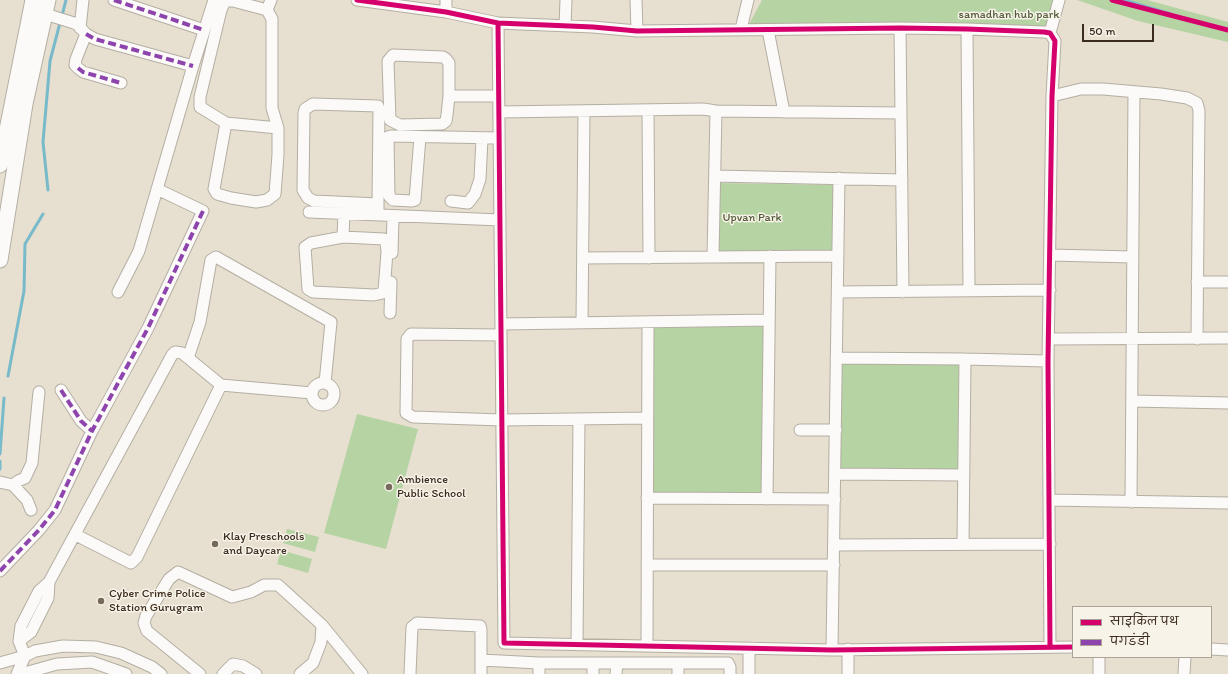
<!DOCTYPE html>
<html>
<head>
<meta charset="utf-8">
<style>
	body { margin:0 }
	#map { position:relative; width:1228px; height:674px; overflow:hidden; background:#e7e0d0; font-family:Itim,"Playpen Sans Deva",sans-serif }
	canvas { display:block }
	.legend { position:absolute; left:1072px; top:606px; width:140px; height:52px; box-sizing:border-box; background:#f7f3e8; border:1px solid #aca397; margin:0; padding:5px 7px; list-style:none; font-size:12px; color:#3b2a1e }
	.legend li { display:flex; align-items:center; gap:8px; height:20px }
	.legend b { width:20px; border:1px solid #aca397 }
	.scale { position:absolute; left:1082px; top:24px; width:72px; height:18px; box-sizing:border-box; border:2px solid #3b2a1e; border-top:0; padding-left:5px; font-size:12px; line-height:14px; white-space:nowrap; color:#3b2a1e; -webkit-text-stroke:3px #f7f3e8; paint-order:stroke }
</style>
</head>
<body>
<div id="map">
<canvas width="1228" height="674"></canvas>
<ul class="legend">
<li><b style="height:5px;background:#d6006c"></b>साइकिल पथ</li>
<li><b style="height:5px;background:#8e44ad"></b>पगडंडी</li>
</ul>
<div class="scale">50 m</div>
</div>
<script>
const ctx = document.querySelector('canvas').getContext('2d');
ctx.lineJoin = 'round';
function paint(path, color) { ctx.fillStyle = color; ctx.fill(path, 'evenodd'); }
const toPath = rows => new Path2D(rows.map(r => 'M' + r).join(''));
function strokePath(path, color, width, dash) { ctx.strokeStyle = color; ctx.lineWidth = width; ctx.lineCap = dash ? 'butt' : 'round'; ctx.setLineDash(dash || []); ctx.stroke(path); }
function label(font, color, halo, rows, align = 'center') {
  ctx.font = font + ' Itim,sans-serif'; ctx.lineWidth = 3; ctx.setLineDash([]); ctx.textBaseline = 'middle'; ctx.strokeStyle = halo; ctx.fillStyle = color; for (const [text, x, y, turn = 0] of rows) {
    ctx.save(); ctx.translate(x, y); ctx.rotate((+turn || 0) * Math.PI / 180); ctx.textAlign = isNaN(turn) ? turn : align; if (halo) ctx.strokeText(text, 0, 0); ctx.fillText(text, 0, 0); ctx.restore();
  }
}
paint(toPath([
	[762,0,1058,0,1044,32,747,28],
	[1077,0,1147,0,1228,22,1228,42,1138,21],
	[717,183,836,185,835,252,717,253],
	[766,326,764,495,651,494,651,328],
	[840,362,961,362,960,472,838,471],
	[357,414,418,429,386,549,324,533],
	[287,529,319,537,315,552,283,543],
	[281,550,312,559,308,573,277,564]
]), '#b5d3a3');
strokePath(toPath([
	[1124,0,1171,14],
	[48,190,43,142,50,61,66,0],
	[8,376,24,291,25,244,43,214],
	[0,454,4,398],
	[0,461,0,469]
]), '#78baca', 3);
const street = toPath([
	[114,0,204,30],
	[357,0,446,12,498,23,593,27,637,31,900,28,967,29,1044,32,1050,33,1055,41,1052,96,1048,361,1050,647],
	[636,0,637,31],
	[267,10,233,1,225,1,221,10,200,97,200,107,226,123,214,189,217,194,231,198,256,202,267,200,275,194,278,155,278,128,272,108,272,19,267,10,271,0],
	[446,12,446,0],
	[45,14,74,23,78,25,86,34,95,39,193,66],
	[498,23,504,643,832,650,1073,647],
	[565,26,566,0],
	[80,28,83,0],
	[900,28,903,292],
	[741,29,748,0],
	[967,29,969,291],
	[768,30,784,112],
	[1050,33,1059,0],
	[86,34,76,59,75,65,78,68,83,72,121,83],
	[449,96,449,63,446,59,443,57,393,55,388,61,390,120,400,125,442,124,446,121,447,115,449,96,498,96],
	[1052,96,1081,89,1103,89,1161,94,1187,98,1197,103,1199,111,1197,339],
	[648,110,649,258],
	[499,112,703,109,716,111,901,113],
	[226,123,278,128],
	[420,137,415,200,412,201,393,200,389,196,388,137,391,136,499,138],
	[715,176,902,180],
	[451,201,468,203,475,194,480,179,482,139],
	[309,212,500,220],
	[378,215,378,204,379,109,378,106,313,104,305,109,304,113,303,190,308,198,314,201,378,204],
	[343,237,311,243,305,247,308,289,313,292,374,295,383,293,384,291,387,252,386,243,384,239,343,237,344,213],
	[392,253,393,216],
	[1050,255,1132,257],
	[713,256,716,111],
	[583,258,838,256],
	[1197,282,1228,282],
	[118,292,139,251,193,66,214,0],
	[838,292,1050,290],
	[390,313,391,282],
	[582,323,584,111],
	[501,324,769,320],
	[501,335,411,334,407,339,406,413,413,417,502,420,647,418],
	[1049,339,1228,338],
	[188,358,200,322,211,260,216,257,331,322,325,383],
	[836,358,965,359,1048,361],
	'312 394a11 11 0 1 1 22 0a11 11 0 1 1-22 0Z',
	[61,390,81,421,92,431],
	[1132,401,1228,403],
	[800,430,836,430],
	[835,474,964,475],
	[0,482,13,485,27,500,31,510],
	[13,485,18,481,25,478,32,463,39,392],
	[647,498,835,499],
	[767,499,770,256],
	[1049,500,1228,503],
	[1131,502,1134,92],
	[76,535,131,563,137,557,221,385],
	[963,544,965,359],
	[834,545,1050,544],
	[647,565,834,565],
	[0,571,39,530,55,510,92,431,148,328,203,211,157,189],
	[19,641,31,632,48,598,49,582],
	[577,645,579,419],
	[647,646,648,322],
	[1211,649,1228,650],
	[832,650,839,178],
	[481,660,539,663],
	[0,663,25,656,35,651,63,646,96,647,121,653,152,667,161,674],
	[17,674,25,656,19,641,21,626,39,591,49,582,172,355,175,352,182,353,221,385,312,393],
	[21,674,57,664,92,662,126,674],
	[200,674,147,631,144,623,146,616,169,579,178,572,232,597,251,592,264,585,278,585,322,625,362,674],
	[223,674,233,664,243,666,256,674],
	[300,674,313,663,321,642,322,625],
	[410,674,412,627,417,623,480,626,481,629,481,674],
	[539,674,539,663,728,663,730,667,730,674],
	[593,674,593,664],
	[616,674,617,663],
	[678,674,678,664],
	[749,674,749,648],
	[848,674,848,649],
	[1099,674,1099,657],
	[1184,674,1185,657]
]);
const secondary = toPath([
	[0,165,33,0],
	[0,260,25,104,48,0]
]);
strokePath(street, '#b4aea3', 13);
strokePath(secondary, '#b4aea3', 17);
strokePath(street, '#fbfaf8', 11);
strokePath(secondary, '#fbfaf8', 15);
strokePath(toPath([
	[114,0,204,30],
	[86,34,95,39,193,66],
	[78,68,83,72,121,83],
	[61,390,81,421,92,431],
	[0,571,39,530,55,510,92,431,148,328,203,211]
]), '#8e44ad', 4, [8, 4]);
strokePath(toPath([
	[357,0,446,12,498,23,593,27,637,31,900,28,967,29,1044,32,1050,33,1055,41,1052,96,1048,361,1050,647],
	[1112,0,1228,30],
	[498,23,504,643,832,650,1073,647]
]), '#d6006c', 5);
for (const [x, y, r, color] of [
	[389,487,4,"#776a5c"],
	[215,544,4,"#776a5c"],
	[101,601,4,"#776a5c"]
]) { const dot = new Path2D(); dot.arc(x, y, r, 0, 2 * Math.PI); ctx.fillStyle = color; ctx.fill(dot); strokePath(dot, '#f7f3e8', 1.5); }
label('12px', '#535a3b', '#f7f3e8', [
	["samadhan hub park",1009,15],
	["Upvan Park",752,218]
]);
label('12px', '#3b2a1e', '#f7f3e8', [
	["Ambience",397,480],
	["Public School",397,494],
	["Klay Preschools",223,537],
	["and Daycare",223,551],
	["Cyber Crime Police",109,594],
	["Station Gurugram",109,608]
], 'left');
</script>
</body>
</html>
